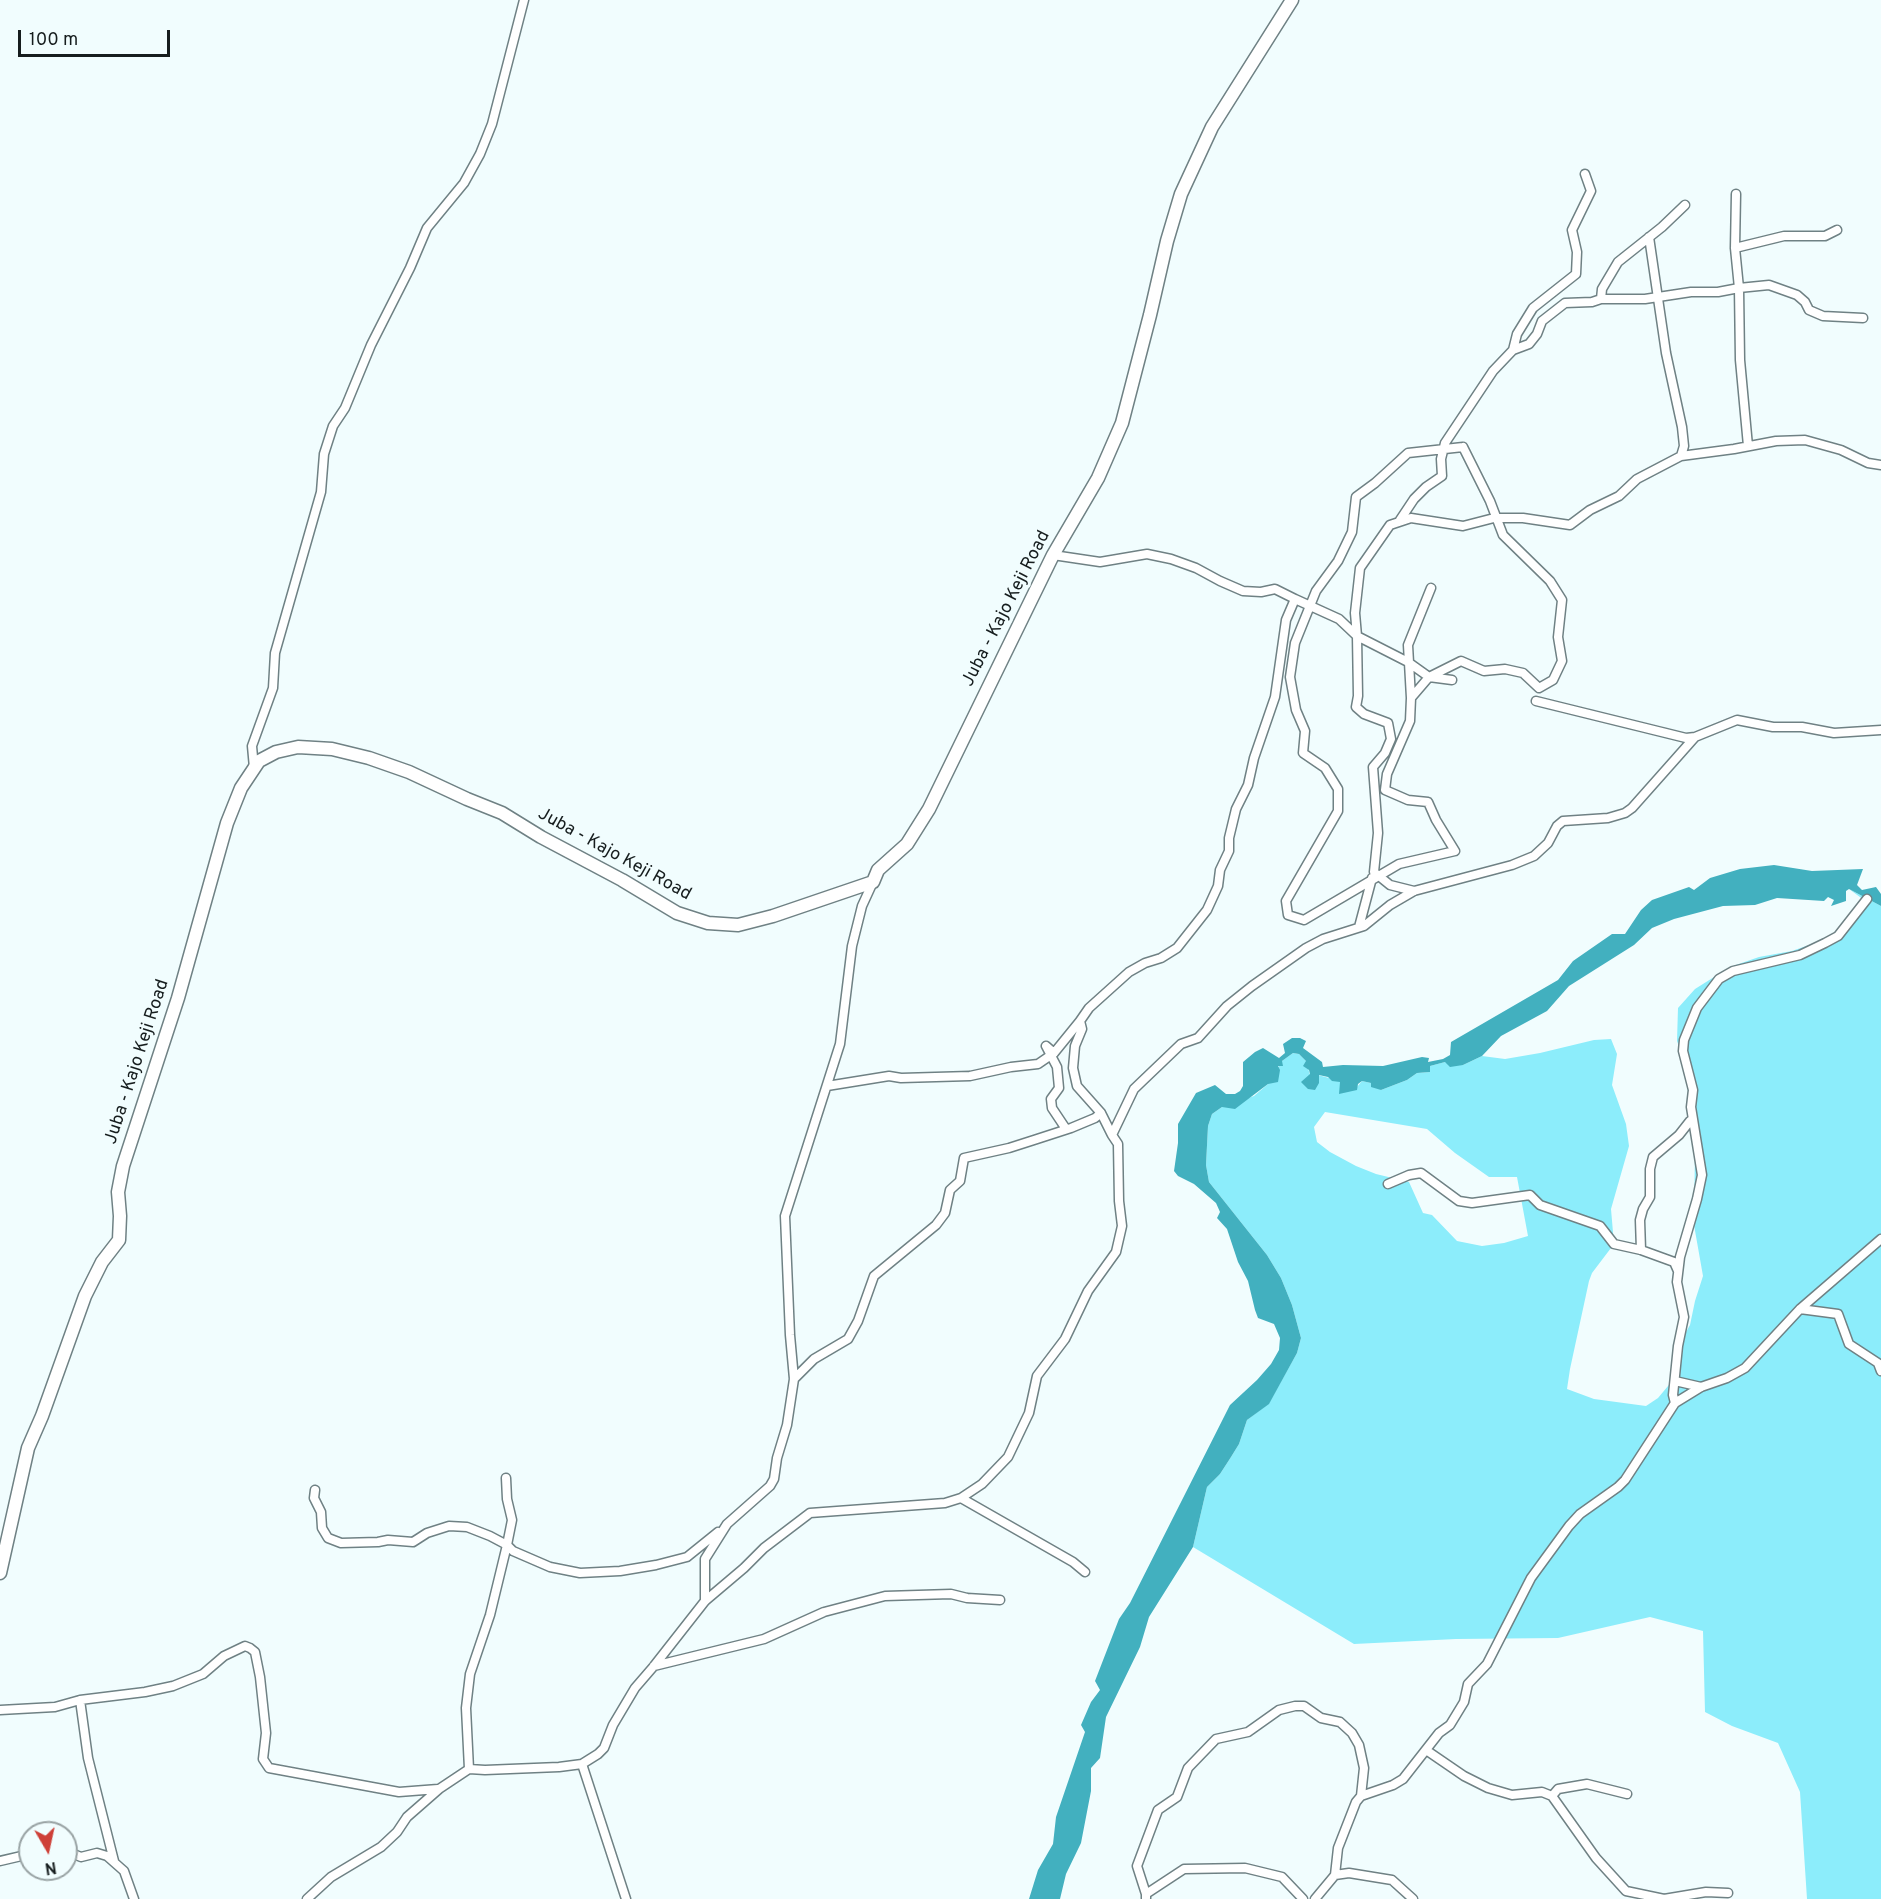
<!DOCTYPE html>
<html>
<head>
<meta charset="utf-8">
<style>
	body { margin:0 }
	#map { position:relative; width:1881px; height:1899px; overflow:hidden; background:#f1fdfe; font-family:Overpass,sans-serif }
	canvas { display:block }
	.north { position:absolute; left:18px; top:1821px; width:60px; height:60px; box-sizing:border-box; background:#f1fdfe; border:2px solid #99a3a4; border-radius:50%; rotate:171deg; font-size:16px; font-weight:700; line-height:24px; text-align:center; color:#161d1e }
	.north::after { content:''; display:block; margin:auto; width:21px; height:27px; background:#ce4038; clip-path:polygon(50% 0,100% 100%,50% 72%,0 100%) }
	.scale { position:absolute; left:18px; top:30px; width:152px; height:27px; box-sizing:border-box; border:3px solid #161d1e; border-top:0; padding-left:8px; font-size:18px; line-height:21px; white-space:nowrap; color:#161d1e; -webkit-text-stroke:4px #f1fdfe; paint-order:stroke }
</style>
</head>
<body>
<div id="map">
<canvas width="1881" height="1899"></canvas>
<div class="north">N</div>
<div class="scale">100 m</div>
</div>
<script>
const ctx = document.querySelector('canvas').getContext('2d');
ctx.lineJoin = 'round';
function paint(path, color) { ctx.fillStyle = color; ctx.fill(path, 'evenodd'); }
const toPath = rows => new Path2D(rows.map(r => 'M' + r).join(''));
function strokePath(path, color, width, dash) { ctx.strokeStyle = color; ctx.lineWidth = width; ctx.lineCap = dash ? 'butt' : 'round'; ctx.setLineDash(dash || []); ctx.stroke(path); }
function label(font, color, halo, rows, align = 'center') {
  ctx.font = font + ' Overpass,sans-serif'; ctx.lineWidth = 6; ctx.setLineDash([]); ctx.textBaseline = 'middle'; ctx.strokeStyle = halo; ctx.fillStyle = color; for (const [text, x, y, turn = 0] of rows) {
    ctx.save(); ctx.translate(x, y); ctx.rotate((+turn || 0) * Math.PI / 180); ctx.textAlign = isNaN(turn) ? turn : align; if (halo) ctx.strokeText(text, 0, 0); ctx.fillText(text, 0, 0); ctx.restore();
  }
}
paint(toPath([
	[1849,889,1881,906,1881,1899,1807,1899,1800,1792,1778,1743,1732,1726,1705,1712,1703,1631,1650,1617,1558,1638,1456,1639,1354,1644,1193,1547,1207,1487,1220,1474,1231,1457,1239,1444,1247,1420,1269,1403,1297,1353,1301,1338,1292,1305,1281,1278,1267,1255,1209,1182,1206,1165,1208,1126,1212,1114,1222,1107,1254,1096,1268,1084,1282,1061,1293,1053,1299,1054,1306,1061,1310,1075,1319,1083,1318,1075,1340,1081,1340,1086,1357,1087,1362,1081,1371,1083,1381,1090,1407,1080,1417,1073,1430,1072,1430,1066,1445,1062,1463,1065,1482,1056,1505,1059,1540,1053,1594,1040,1611,1039,1617,1054,1612,1085,1626,1124,1629,1146,1611,1209,1614,1244,1592,1273,1589,1281,1570,1369,1567,1389,1594,1399,1646,1406,1658,1398,1673,1380,1678,1346,1690,1325,1695,1301,1703,1276,1694,1225,1695,1149,1690,1121,1686,1065,1677,1041,1678,1008,1695,989,1730,967,1759,957,1792,951,1823,940,1838,931,1864,900],
	[1325,1112,1427,1129,1455,1153,1489,1177,1517,1177,1528,1236,1504,1243,1482,1246,1457,1241,1432,1215,1423,1213,1409,1182,1376,1174,1356,1166,1330,1152,1317,1142,1314,1127]
]), '#8cedfb');
paint(toPath([
	[1774,865,1812,871,1863,869,1857,885,1862,890,1876,887,1881,894,1881,906,1849,889,1846,891,1846,901,1831,906,1834,900,1828,897,1824,901,1777,898,1755,905,1723,906,1674,919,1652,928,1634,945,1569,986,1547,1011,1501,1036,1482,1056,1463,1065,1450,1067,1445,1062,1430,1066,1430,1072,1417,1073,1407,1080,1381,1090,1371,1087,1371,1083,1362,1081,1358,1084,1357,1090,1339,1094,1340,1082,1332,1081,1328,1077,1319,1075,1319,1083,1315,1090,1308,1089,1301,1082,1310,1074,1309,1070,1303,1066,1306,1061,1299,1054,1293,1053,1282,1061,1283,1066,1278,1066,1280,1070,1278,1082,1268,1084,1235,1109,1222,1107,1212,1114,1208,1126,1206,1165,1209,1182,1267,1255,1281,1278,1292,1305,1301,1338,1297,1353,1269,1404,1247,1420,1239,1444,1231,1457,1220,1474,1207,1487,1193,1547,1149,1617,1140,1647,1106,1717,1100,1758,1091,1768,1091,1791,1081,1843,1066,1874,1060,1899,1029,1899,1038,1870,1053,1844,1056,1817,1085,1732,1081,1725,1091,1702,1100,1690,1095,1681,1119,1619,1130,1603,1230,1405,1257,1380,1271,1364,1279,1350,1280,1338,1274,1324,1258,1318,1255,1310,1248,1281,1238,1262,1227,1229,1217,1218,1220,1212,1216,1203,1194,1184,1178,1176,1174,1171,1178,1143,1178,1124,1196,1093,1215,1085,1226,1094,1235,1094,1240,1091,1243,1086,1243,1062,1255,1052,1263,1048,1279,1058,1285,1053,1283,1044,1292,1038,1300,1038,1306,1041,1303,1048,1322,1062,1323,1067,1343,1065,1383,1066,1422,1057,1429,1058,1428,1062,1443,1059,1450,1055,1451,1042,1558,980,1573,961,1612,934,1625,934,1641,910,1652,900,1689,887,1694,890,1710,878,1740,869]
]), '#42b0bf');
const street = toPath([
	[1736,194,1735,248,1739,288,1740,360,1748,446],
	[1649,237,1666,353,1682,427,1684,446,1681,456],
	[1735,248,1784,236,1825,236,1837,230],
	[1601,299,1602,289,1618,262,1662,227,1685,205],
	[1513,350,1529,344,1537,334,1542,321,1565,303,1592,302,1601,299,1645,299,1691,292,1718,292,1739,288,1769,285,1797,295,1805,302,1809,310,1823,316,1863,318],
	[1463,447,1490,501,1503,535,1550,581,1562,600,1558,637,1562,661,1553,680,1539,688,1523,673,1505,669,1484,671,1461,661,1429,677,1411,698,1410,721,1387,774,1385,790,1408,800,1428,802,1436,820,1455,851,1399,864,1304,920,1288,915,1286,901,1338,811,1338,789,1325,768,1303,753,1305,731,1296,710,1290,677,1295,643,1316,591,1338,561,1352,532,1356,497,1375,483,1408,453,1463,447],
	[1400,520,1414,499,1426,487,1442,476,1441,459,1445,443,1493,371,1513,350,1517,334,1533,308,1576,274,1577,252,1572,230,1591,191,1585,174],
	[1053,555,1100,562,1147,554,1171,559,1196,568,1220,581,1243,591,1261,592,1275,589,1295,599,1286,620,1275,697,1254,758,1248,785,1236,809,1229,838,1229,851,1220,870,1218,886,1207,910,1177,948,1161,958,1145,963,1129,972,1089,1008,1080,1021,1082,1029,1075,1046,1073,1068,1077,1086,1101,1113,1112,1135],
	[1295,599,1339,619,1357,636,1358,696,1356,707,1364,714,1388,723,1391,739,1385,753,1373,767,1378,833,1374,872,1390,885,1414,891],
	[1452,680,1429,677,1408,662,1357,636,1355,613,1360,568,1390,525,1411,518,1463,526,1494,518,1523,518,1570,525,1590,510,1619,496,1637,479,1681,456,1734,449,1776,441,1805,440,1841,450,1868,463,1881,465],
	[1411,698,1408,645,1431,588],
	[1536,701,1686,738,1695,737,1737,720,1773,727,1802,727,1834,733,1881,730],
	[254,768,252,746,273,688,275,653,321,492,324,454,333,426,345,408,371,345,410,268,427,228,464,183,480,154,492,124,524,0],
	[1359,927,1372,878],
	[1054,1053,1046,1046,1057,1067,1059,1088,1051,1099,1052,1108,1066,1129],
	[827,1086,889,1076,901,1078,970,1076,1011,1067,1038,1064,1054,1053,1080,1021],
	[1388,1184,1409,1175,1421,1173,1459,1201,1472,1203,1530,1195,1540,1205,1600,1226,1614,1244,1641,1250,1674,1262,1678,1271],
	[1641,1250,1640,1220,1643,1209,1650,1197,1650,1169,1653,1157,1679,1135,1690,1121],
	[1800,1309,1838,1314,1849,1344,1878,1363,1881,1371],
	[794,1379,814,1359,848,1339,858,1321,874,1276,936,1225,945,1213,950,1190,960,1181,964,1158,1009,1148,1034,1140,1071,1128,1095,1118,1101,1113],
	[1675,1381,1701,1387],
	[1675,1403,1673,1395,1678,1346,1684,1317,1677,1282,1680,1257,1697,1199,1702,1175,1691,1107,1693,1090,1683,1051,1684,1040,1697,1008,1719,979,1733,971,1800,955,1825,943,1838,936,1867,899],
	[315,1490,314,1498,321,1512,322,1528,328,1538,341,1543,378,1542,388,1540,413,1542,427,1533,449,1526,467,1527,490,1536,507,1545,512,1520,507,1499,506,1478],
	[961,1498,982,1484,1008,1457,1029,1413,1037,1376,1065,1339,1088,1291,1116,1252,1122,1226,1119,1201,1118,1144,1112,1135,1134,1089,1181,1044,1198,1038,1227,1006,1252,986,1306,948,1323,939,1364,926,1390,905,1414,891,1512,865,1534,856,1548,843,1557,826,1563,821,1608,818,1625,813,1632,808,1695,737],
	[705,1601,705,1559,727,1524,770,1486,774,1479,777,1458,787,1425,794,1379,790,1335,785,1216,840,1044,852,946,862,906,873,882],
	[654,1666,764,1639,824,1612,885,1596,951,1594,967,1598,1000,1600],
	[80,1700,88,1758,114,1861],
	[0,1710,55,1707,80,1700,145,1692,173,1686,203,1674,224,1656,245,1646,250,1648,255,1652,260,1677,266,1733,263,1759,269,1768,399,1792,438,1789],
	[1426,1750,1464,1776,1488,1788,1512,1795,1542,1792,1552,1796,1596,1858,1626,1891,1664,1899,1706,1892,1728,1893],
	[582,1764,626,1899],
	[469,1769,466,1708,470,1674,490,1615,507,1545,513,1551,550,1567,580,1573,620,1571,656,1565,687,1557,718,1532],
	[1552,1796,1558,1789,1587,1784,1627,1794],
	[66,1851,81,1857,97,1853,107,1856,124,1871,134,1899],
	[0,1861,30,1854],
	[1335,1875,1349,1873,1392,1880,1413,1899],
	[1146,1894,1137,1866,1158,1810,1177,1797,1188,1768,1216,1739,1248,1732,1279,1710,1295,1706,1304,1706,1321,1718,1340,1722,1352,1733,1359,1745,1364,1768,1361,1796],
	[1146,1898,1146,1894,1184,1869,1245,1868,1282,1877,1303,1899],
	[307,1899,331,1877,381,1847,397,1832,407,1817,439,1789,469,1769,485,1770,559,1767,582,1764,598,1754,604,1748,613,1725,635,1688,654,1666,705,1601,744,1568,764,1548,810,1513,945,1503,961,1498,1073,1562,1085,1572],
	[1315,1899,1335,1875,1338,1848,1356,1802,1361,1796,1393,1785,1403,1779,1439,1733,1450,1725,1464,1702,1468,1684,1487,1664,1531,1578,1569,1526,1580,1514,1618,1487,1625,1480,1675,1403,1701,1387,1727,1378,1745,1368,1800,1309,1881,1239]
]);
const secondary = toPath([
	[0,1573,28,1448,42,1416,85,1296,102,1262,119,1240,120,1216,118,1192,123,1166,178,998,227,823,241,788,259,761,276,752,298,747,332,749,369,758,409,772,467,799,502,813,541,837,622,880,677,913,708,923,738,925,773,916,873,882,878,870,907,844,929,809,1053,555,1098,478,1122,423,1150,315,1167,241,1181,194,1212,127,1292,0]
]);
strokePath(street, '#6f8184', 11);
strokePath(secondary, '#6f8184', 15);
strokePath(street, '#fff', 8);
strokePath(secondary, '#fff', 12);
label('18px', '#161d1e', '#f1fdfe', [
	["Juba - Kajo Keji Road",1007,609,-63],
	["Juba - Kajo Keji Road",614,855,29],
	["Juba - Kajo Keji Road",138,1062,-72]
]);
</script>
</body>
</html>
